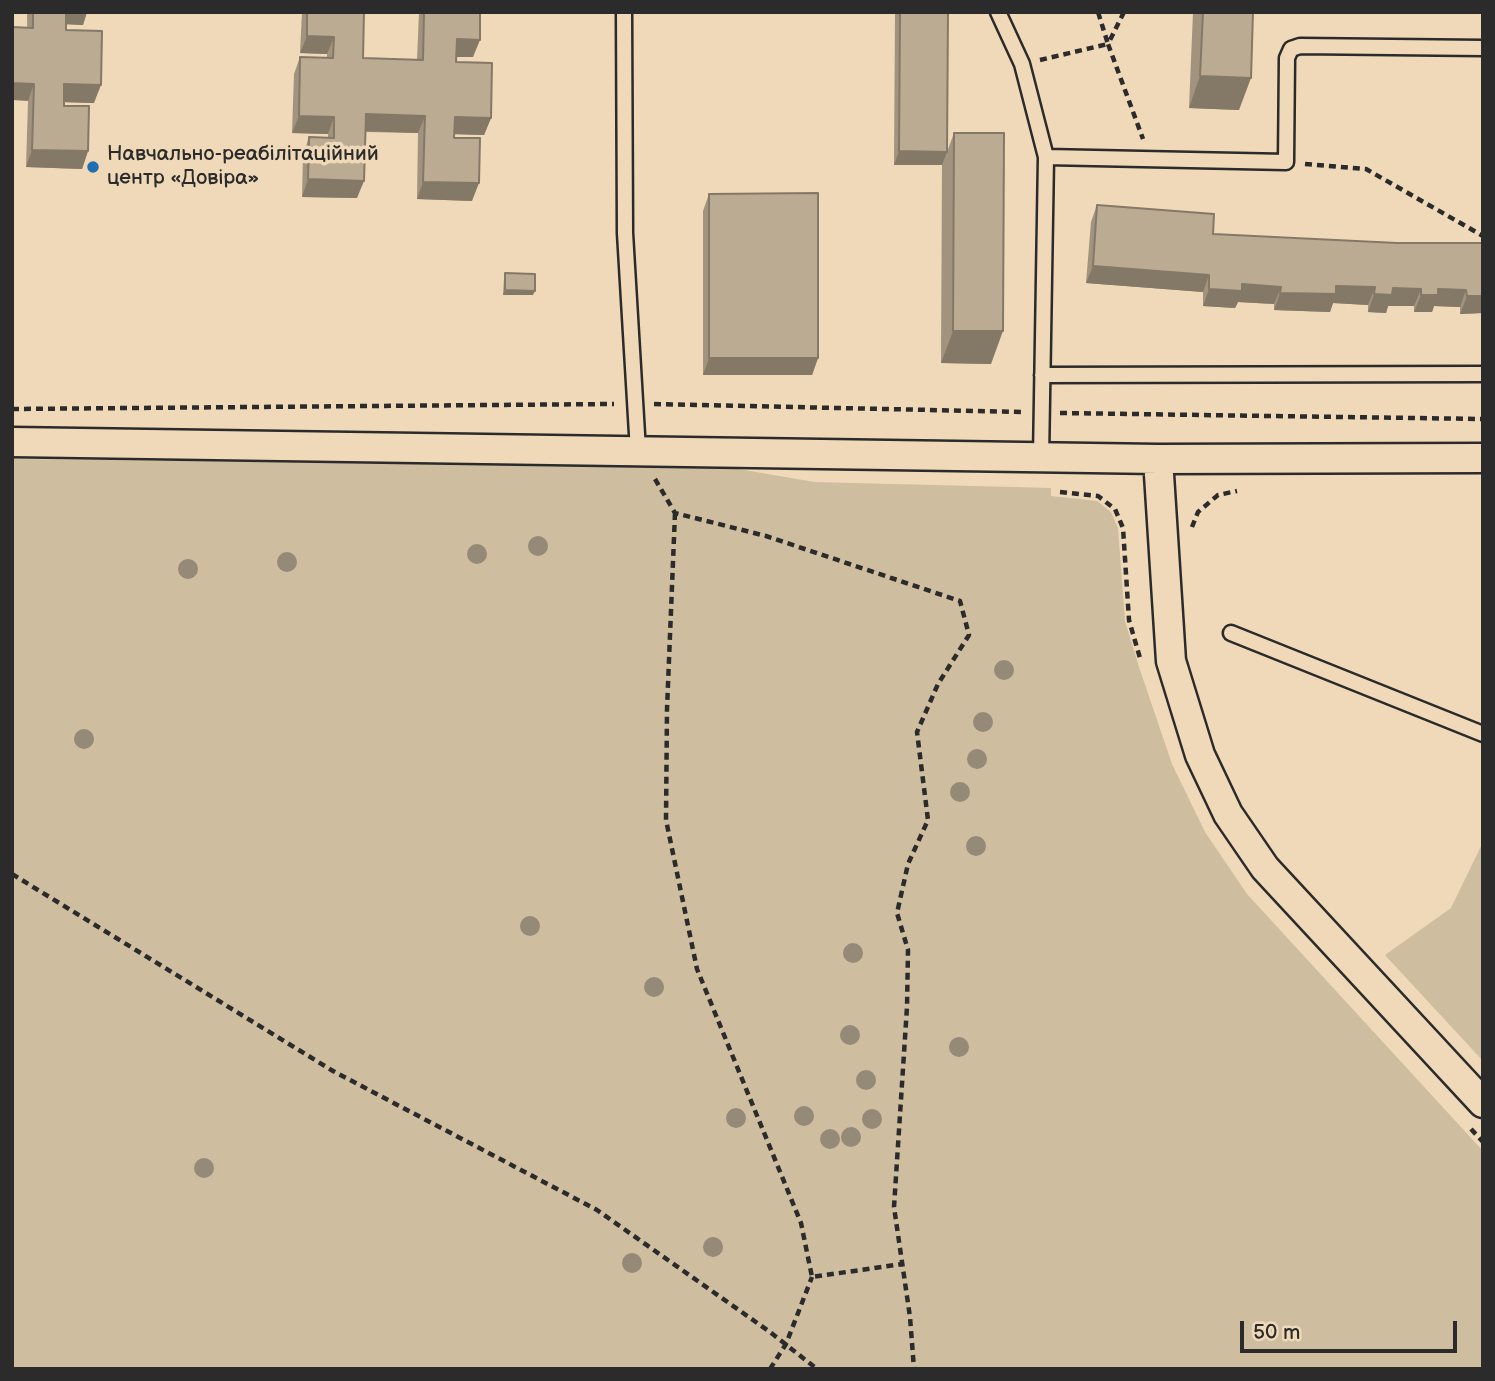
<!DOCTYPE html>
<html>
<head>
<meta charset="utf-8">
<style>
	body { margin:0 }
	#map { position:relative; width:1495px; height:1381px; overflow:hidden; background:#efd9b8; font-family:"Balsamiq Sans",sans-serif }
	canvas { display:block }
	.frame { position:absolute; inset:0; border:14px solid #2b2b2b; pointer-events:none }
	.scale { position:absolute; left:1240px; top:1321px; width:217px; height:32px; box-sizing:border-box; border:4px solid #2b2b2b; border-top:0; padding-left:9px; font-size:21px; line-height:24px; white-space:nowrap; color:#2b2b2b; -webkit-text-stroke:5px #efd9b8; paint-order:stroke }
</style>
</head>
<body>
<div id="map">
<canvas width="1495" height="1381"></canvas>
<div class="frame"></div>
<div class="scale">50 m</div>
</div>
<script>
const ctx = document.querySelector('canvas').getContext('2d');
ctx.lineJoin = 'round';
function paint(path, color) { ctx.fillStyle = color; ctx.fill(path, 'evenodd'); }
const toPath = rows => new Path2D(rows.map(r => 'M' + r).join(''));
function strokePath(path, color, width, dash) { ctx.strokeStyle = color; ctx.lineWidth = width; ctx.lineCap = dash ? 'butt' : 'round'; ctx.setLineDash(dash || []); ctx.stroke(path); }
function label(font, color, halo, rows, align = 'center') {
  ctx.font = font + ' "Balsamiq Sans",sans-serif'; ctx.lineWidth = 7; ctx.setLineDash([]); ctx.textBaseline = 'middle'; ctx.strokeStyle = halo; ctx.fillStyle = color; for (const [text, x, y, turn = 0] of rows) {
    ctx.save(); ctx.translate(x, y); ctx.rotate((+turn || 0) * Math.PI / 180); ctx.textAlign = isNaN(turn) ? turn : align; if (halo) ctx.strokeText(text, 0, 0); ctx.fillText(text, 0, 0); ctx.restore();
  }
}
paint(toPath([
	[12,459,727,467,814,482,1051,488,1051,496,1097,501,1111,512,1118,528,1125,621,1139,667,1172,764,1205,832,1247,894,1483,1151,1483,1369,12,1369],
	[1483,842,1483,1061,1385,955,1451,908]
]), '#cfbda0');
const lane = toPath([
	[624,12,625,233,638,451],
	[998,12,1022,64,1046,157],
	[1042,375,1483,374],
	[1041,458,1046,157,1286,162,1287,58,1291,49,1300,46,1483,48],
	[1231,633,1483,734]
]);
const street = toPath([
	[12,442,1158,459,1483,458],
	[1158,459,1171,661,1200,755,1228,814,1265,868,1483,1103]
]);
strokePath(lane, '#2b2b2b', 19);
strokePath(street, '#2b2b2b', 33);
strokePath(toPath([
	[1124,12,1108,44,1143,139],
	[1040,60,1108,44,1098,12],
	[1305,164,1366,169,1483,236],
	[654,404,1023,412],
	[12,409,614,404],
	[1060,413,1483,419],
	[655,479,675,513,766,536,960,601,969,635,938,684,917,732,928,820,908,864,897,913,908,950,907,1007,894,1207,910,1317,914,1369],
	[1060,492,1098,496,1115,509,1123,528,1129,620,1140,658],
	[675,513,667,709,666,820,697,969,801,1223,812,1277,902,1264],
	[1192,527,1198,512,1218,495,1237,491],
	[12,874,333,1071,597,1210,770,1332,817,1369],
	[1471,1129,1483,1142],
	[770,1369,786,1344,812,1277]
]), '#2b2b2b', 4.5, [7, 5]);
strokePath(lane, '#efd9b8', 14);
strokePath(street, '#efd9b8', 28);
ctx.fillStyle = '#958977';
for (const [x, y] of [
	[538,546],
	[477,554],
	[287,562],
	[188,569],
	[1004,670],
	[983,722],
	[84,739],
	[977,759],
	[960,792],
	[976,846],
	[530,926],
	[853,953],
	[654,987],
	[850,1035],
	[959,1047],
	[866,1080],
	[804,1116],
	[736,1118],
	[872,1119],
	[851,1137],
	[830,1139],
	[204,1168],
	[713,1247],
	[632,1263]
]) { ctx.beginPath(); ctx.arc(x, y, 10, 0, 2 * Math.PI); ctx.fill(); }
paint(toPath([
	[27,12,87,12,83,25,66,24,66,30,94,103,64,102,64,106,88,151,82,169,26,167,28,101],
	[302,12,364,12,363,58,417,60,419,12,480,12,473,57,456,57,456,62,491,118,484,135,454,134,454,138,472,201,417,199,418,133,365,132,357,198,302,197,303,155,309,137,328,138,328,134,292,133,294,74,300,57,327,58,327,54,300,53],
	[895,12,948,12,947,152,954,133,991,364,941,363,942,165,894,165],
	[1193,12,1253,12,1239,110,1189,108],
	[709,194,818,358,812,375,703,375,703,211],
	[1097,205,1213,234,1397,243,1483,243,1483,313,1460,314,1460,307,1434,306,1432,312,1414,312,1414,306,1388,306,1386,313,1368,312,1368,305,1333,303,1330,312,1274,310,1274,304,1238,302,1235,308,1203,306,1203,292,1086,283,1091,222],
	[505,273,533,295,503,295,504,278]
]), '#a2937e');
paint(toPath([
	[64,12,87,12,83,25,60,24],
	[307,36,334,37,327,54,300,53],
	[457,39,480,40,473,57,450,57],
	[1200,76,1251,78,1239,110,1189,108],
	[12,83,34,84,28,101,12,100],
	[64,84,101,85,94,103,58,102],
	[366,114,425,116,418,133,359,131],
	[299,116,334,117,328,134,292,133],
	[455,117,491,118,484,135,448,134],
	[32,150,88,151,82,169,26,167],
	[899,151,947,152,942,165,894,165],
	[308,179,364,181,357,198,302,197],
	[423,182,479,183,472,201,417,199],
	[1093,266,1209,275,1203,292,1086,283],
	[1242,284,1281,287,1274,304,1238,302,1235,308,1203,306,1209,289],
	[1336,286,1375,287,1368,305,1333,303,1330,312,1274,310,1280,293],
	[1393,288,1421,289,1414,306,1388,306,1386,313,1368,312,1374,294],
	[1438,289,1466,290,1460,307,1434,306,1432,312,1414,312,1421,295],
	[505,290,535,291,533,295,503,295],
	[1467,296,1483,296,1483,313,1460,314],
	[953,331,1003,331,991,364,941,363],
	[709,358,818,358,812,375,703,375]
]), '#847867');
const building = toPath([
	[33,12,66,12,66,30,102,31,101,85,64,84,64,106,89,106,88,151,32,150,34,84,12,83,12,27,33,28,33,12],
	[307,12,364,12,363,58,423,60,424,12,480,12,480,40,457,39,456,62,492,63,491,118,455,117,454,138,480,138,479,183,423,182,425,116,366,114,364,181,308,179,309,137,334,138,334,117,299,116,300,57,333,58,334,37,307,36,307,12],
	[900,12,948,12,947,152,899,151,900,12],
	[1203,12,1253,12,1251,78,1200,76,1203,12],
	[954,133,1004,133,1003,331,953,331,954,133],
	[818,193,818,358,709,358,709,194,818,193],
	[1097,205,1214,214,1213,234,1397,243,1483,243,1483,296,1467,296,1466,290,1438,289,1438,295,1421,295,1421,289,1393,288,1392,295,1374,294,1375,287,1336,286,1336,294,1280,293,1281,287,1242,284,1242,291,1209,289,1209,275,1093,266,1097,205],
	[505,273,535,274,535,291,505,290,505,273]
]);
paint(building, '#bcab93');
strokePath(building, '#847867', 2);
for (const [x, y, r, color] of [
	[93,167,7,"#1f6fb2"]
]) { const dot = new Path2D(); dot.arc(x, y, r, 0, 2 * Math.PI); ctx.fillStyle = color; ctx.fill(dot); strokePath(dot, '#efd9b8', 2.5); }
label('21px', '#2b2b2b', '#efd9b8', [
	["Навчально-реабілітаційний",107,155],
	["центр «Довіра»",107,179]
], 'left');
</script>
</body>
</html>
